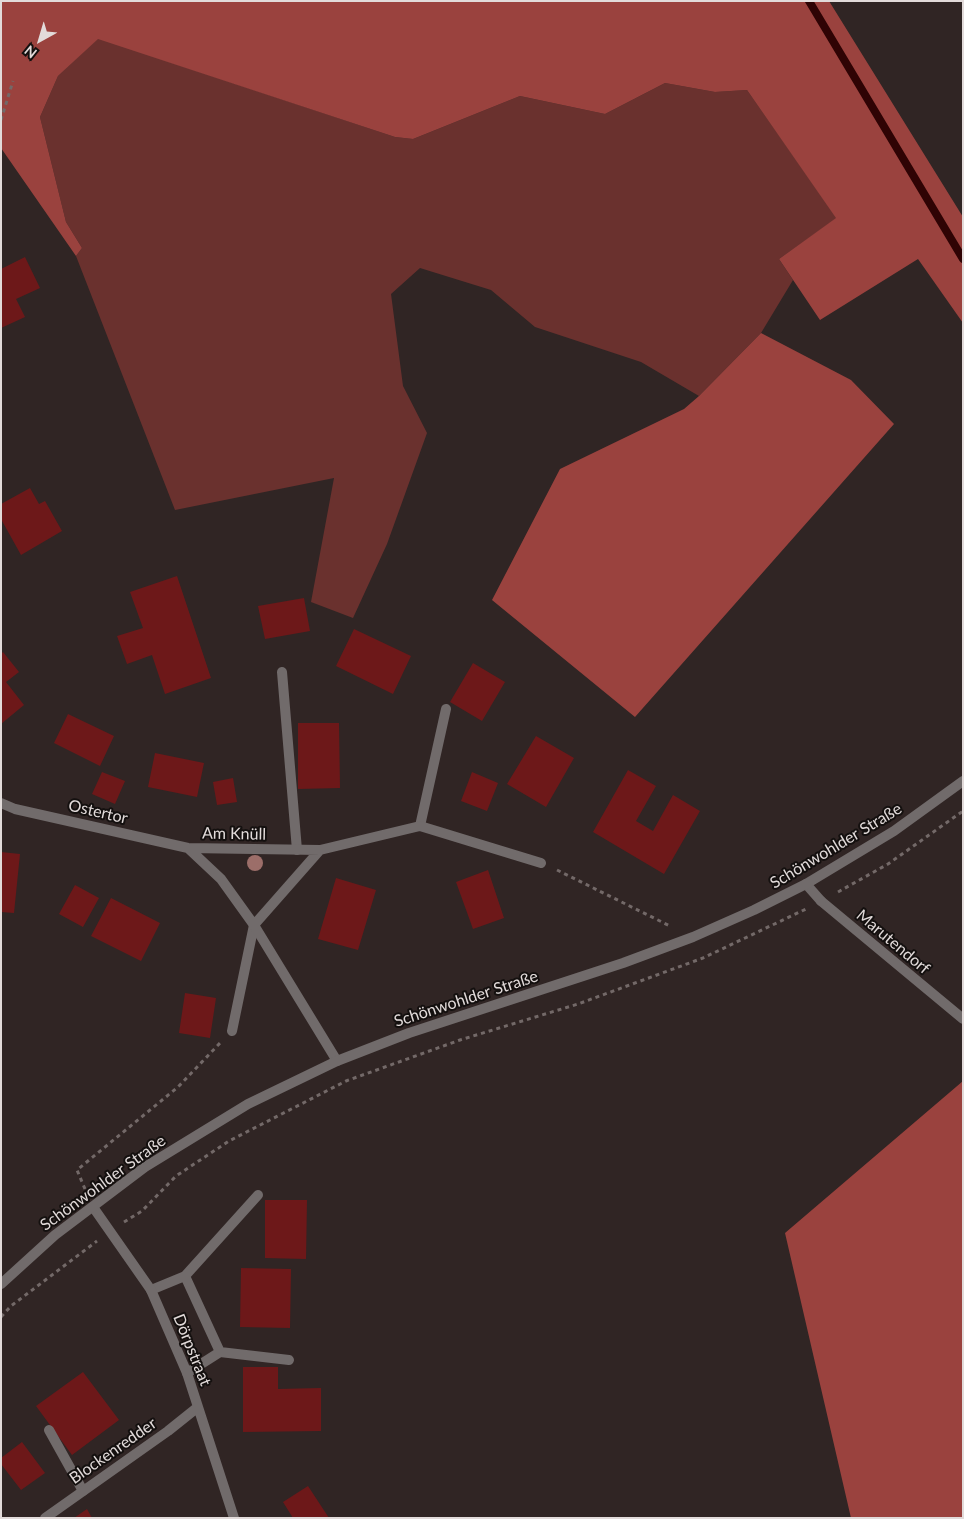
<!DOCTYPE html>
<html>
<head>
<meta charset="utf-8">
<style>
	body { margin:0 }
	#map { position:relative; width:964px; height:1519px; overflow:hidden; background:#302524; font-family:Lato,sans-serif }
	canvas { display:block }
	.frame { position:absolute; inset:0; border:2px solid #e2dbda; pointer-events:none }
	.north { position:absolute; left:15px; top:15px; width:50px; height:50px; -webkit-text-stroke:4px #14100f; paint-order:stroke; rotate:219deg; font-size:14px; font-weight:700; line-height:20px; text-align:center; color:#e2dbda }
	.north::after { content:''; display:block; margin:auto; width:18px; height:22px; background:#e2dbda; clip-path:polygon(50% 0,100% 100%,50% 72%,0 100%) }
</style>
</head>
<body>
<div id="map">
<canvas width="964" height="1519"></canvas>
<div class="frame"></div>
<div class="north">N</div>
</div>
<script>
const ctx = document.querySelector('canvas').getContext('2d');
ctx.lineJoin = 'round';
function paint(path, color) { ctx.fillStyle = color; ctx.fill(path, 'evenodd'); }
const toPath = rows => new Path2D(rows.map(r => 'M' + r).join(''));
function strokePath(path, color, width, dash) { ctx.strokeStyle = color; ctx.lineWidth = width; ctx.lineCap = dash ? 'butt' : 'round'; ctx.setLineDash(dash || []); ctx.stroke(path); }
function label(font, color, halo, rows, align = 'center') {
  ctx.font = font + ' Lato,sans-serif'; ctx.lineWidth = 4; ctx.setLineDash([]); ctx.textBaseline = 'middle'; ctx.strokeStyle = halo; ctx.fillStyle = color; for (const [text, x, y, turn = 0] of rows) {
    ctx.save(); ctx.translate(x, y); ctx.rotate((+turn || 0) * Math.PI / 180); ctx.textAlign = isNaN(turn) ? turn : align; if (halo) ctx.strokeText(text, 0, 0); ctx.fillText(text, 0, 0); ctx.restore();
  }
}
paint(toPath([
	[98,38,395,137,413,139,520,96,605,114,665,83,715,92,747,90,837,218,779,259,793,280,761,333,699,396,641,362,535,327,491,290,420,268,391,294,403,386,427,433,387,544,353,618,311,602,334,478,175,510,76,256,82,248,66,222,40,117,58,76]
]), '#6a312e');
paint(toPath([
	[1,1,829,1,963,217,963,323,918,259,820,320,779,259,836,218,747,90,715,92,665,83,605,114,520,96,413,139,395,137,98,39,58,76,40,117,66,222,82,248,76,256,1,148],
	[761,333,851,380,894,424,635,717,492,600,560,469,684,409,699,396],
	[963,1081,963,1518,851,1518,785,1233]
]), '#9a423e');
strokePath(toPath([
	[809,1,963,259]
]), '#2f0304', 8);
paint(toPath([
	[25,257,40,288,16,299,25,317,1,328,1,269],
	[30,488,39,504,45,501,62,531,21,555,1,519,1,504],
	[177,576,211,678,165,694,152,655,127,664,117,636,143,628,130,592],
	[304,598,310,631,265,639,258,606],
	[354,629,411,656,393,694,336,666],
	[3,652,19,672,6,682,24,705,1,724,1,654],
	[473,663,505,682,482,721,450,702],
	[68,714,114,736,100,766,54,743],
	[298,723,339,723,340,788,298,789],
	[536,736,574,758,546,807,507,784],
	[155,753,204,763,197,797,148,787],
	[628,770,656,786,636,821,653,831,673,795,700,811,664,874,593,832],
	[102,772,125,781,115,804,92,794],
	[472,772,498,783,487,811,461,801],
	[233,778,237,802,217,805,213,782],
	[1,852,20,854,14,913,1,912],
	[488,870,504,918,473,929,456,882],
	[336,878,376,890,358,950,318,939],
	[75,885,99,898,83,927,59,914],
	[111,898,160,923,141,961,91,936],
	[185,993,216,998,210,1038,179,1033],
	[265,1200,307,1200,306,1259,265,1258],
	[241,1268,291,1269,290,1328,240,1327],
	[243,1367,278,1367,278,1389,321,1388,321,1431,243,1432],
	[83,1372,119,1420,72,1455,36,1406],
	[22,1442,45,1473,21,1490,1,1464,1,1458],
	[308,1486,329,1518,293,1518,283,1502],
	[87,1509,92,1518,74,1518]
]), '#6d1819');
strokePath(toPath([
	[1,120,13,81],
	[557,870,670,926],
	[838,892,888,864,963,811],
	[85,1189,77,1170,178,1087,221,1042],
	[124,1222,142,1211,176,1176,229,1141,346,1081,460,1040,578,1004,703,958,806,909],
	[1,1317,11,1306,97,1241]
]), '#736968', 3, [4, 4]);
strokePath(toPath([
	[282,672,297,850],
	[420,826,446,709],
	[821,901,963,1019],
	[232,1031,254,925],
	[151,1290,185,1276],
	[220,1352,185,1276,258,1195],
	[187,1373,220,1352,289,1360],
	[49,1430,83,1491]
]), '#716b6b', 10);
strokePath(toPath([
	[1,803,15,809,188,848,320,850],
	[188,848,221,879,254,925,337,1061],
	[806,884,821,901],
	[254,925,320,850,420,826,541,863],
	[93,1207,151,1290,187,1373,234,1518],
	[45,1518,168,1431,198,1407]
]), '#716b6b', 10);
strokePath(toPath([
	[1,1284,55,1235,145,1167,248,1104,337,1061,409,1033,623,963,693,937,754,910,806,884,894,831,963,781]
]), '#716b6b', 10);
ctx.fillStyle = '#9c6e69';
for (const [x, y] of [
	[255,863]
]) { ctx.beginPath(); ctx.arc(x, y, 8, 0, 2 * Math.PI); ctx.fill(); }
label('16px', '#e2dbda', '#14100f', [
	["Ostertor",98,812,13],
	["Am Knüll",234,834,1],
	["Schönwohlder Straße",836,846,-31],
	["Marutendorf",893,942,40],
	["Schönwohlder Straße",466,999,-18],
	["Schönwohlder Straße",103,1183,-36],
	["Dörpstraat",192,1350,68],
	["Blockenredder",113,1451,-35]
]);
</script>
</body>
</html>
